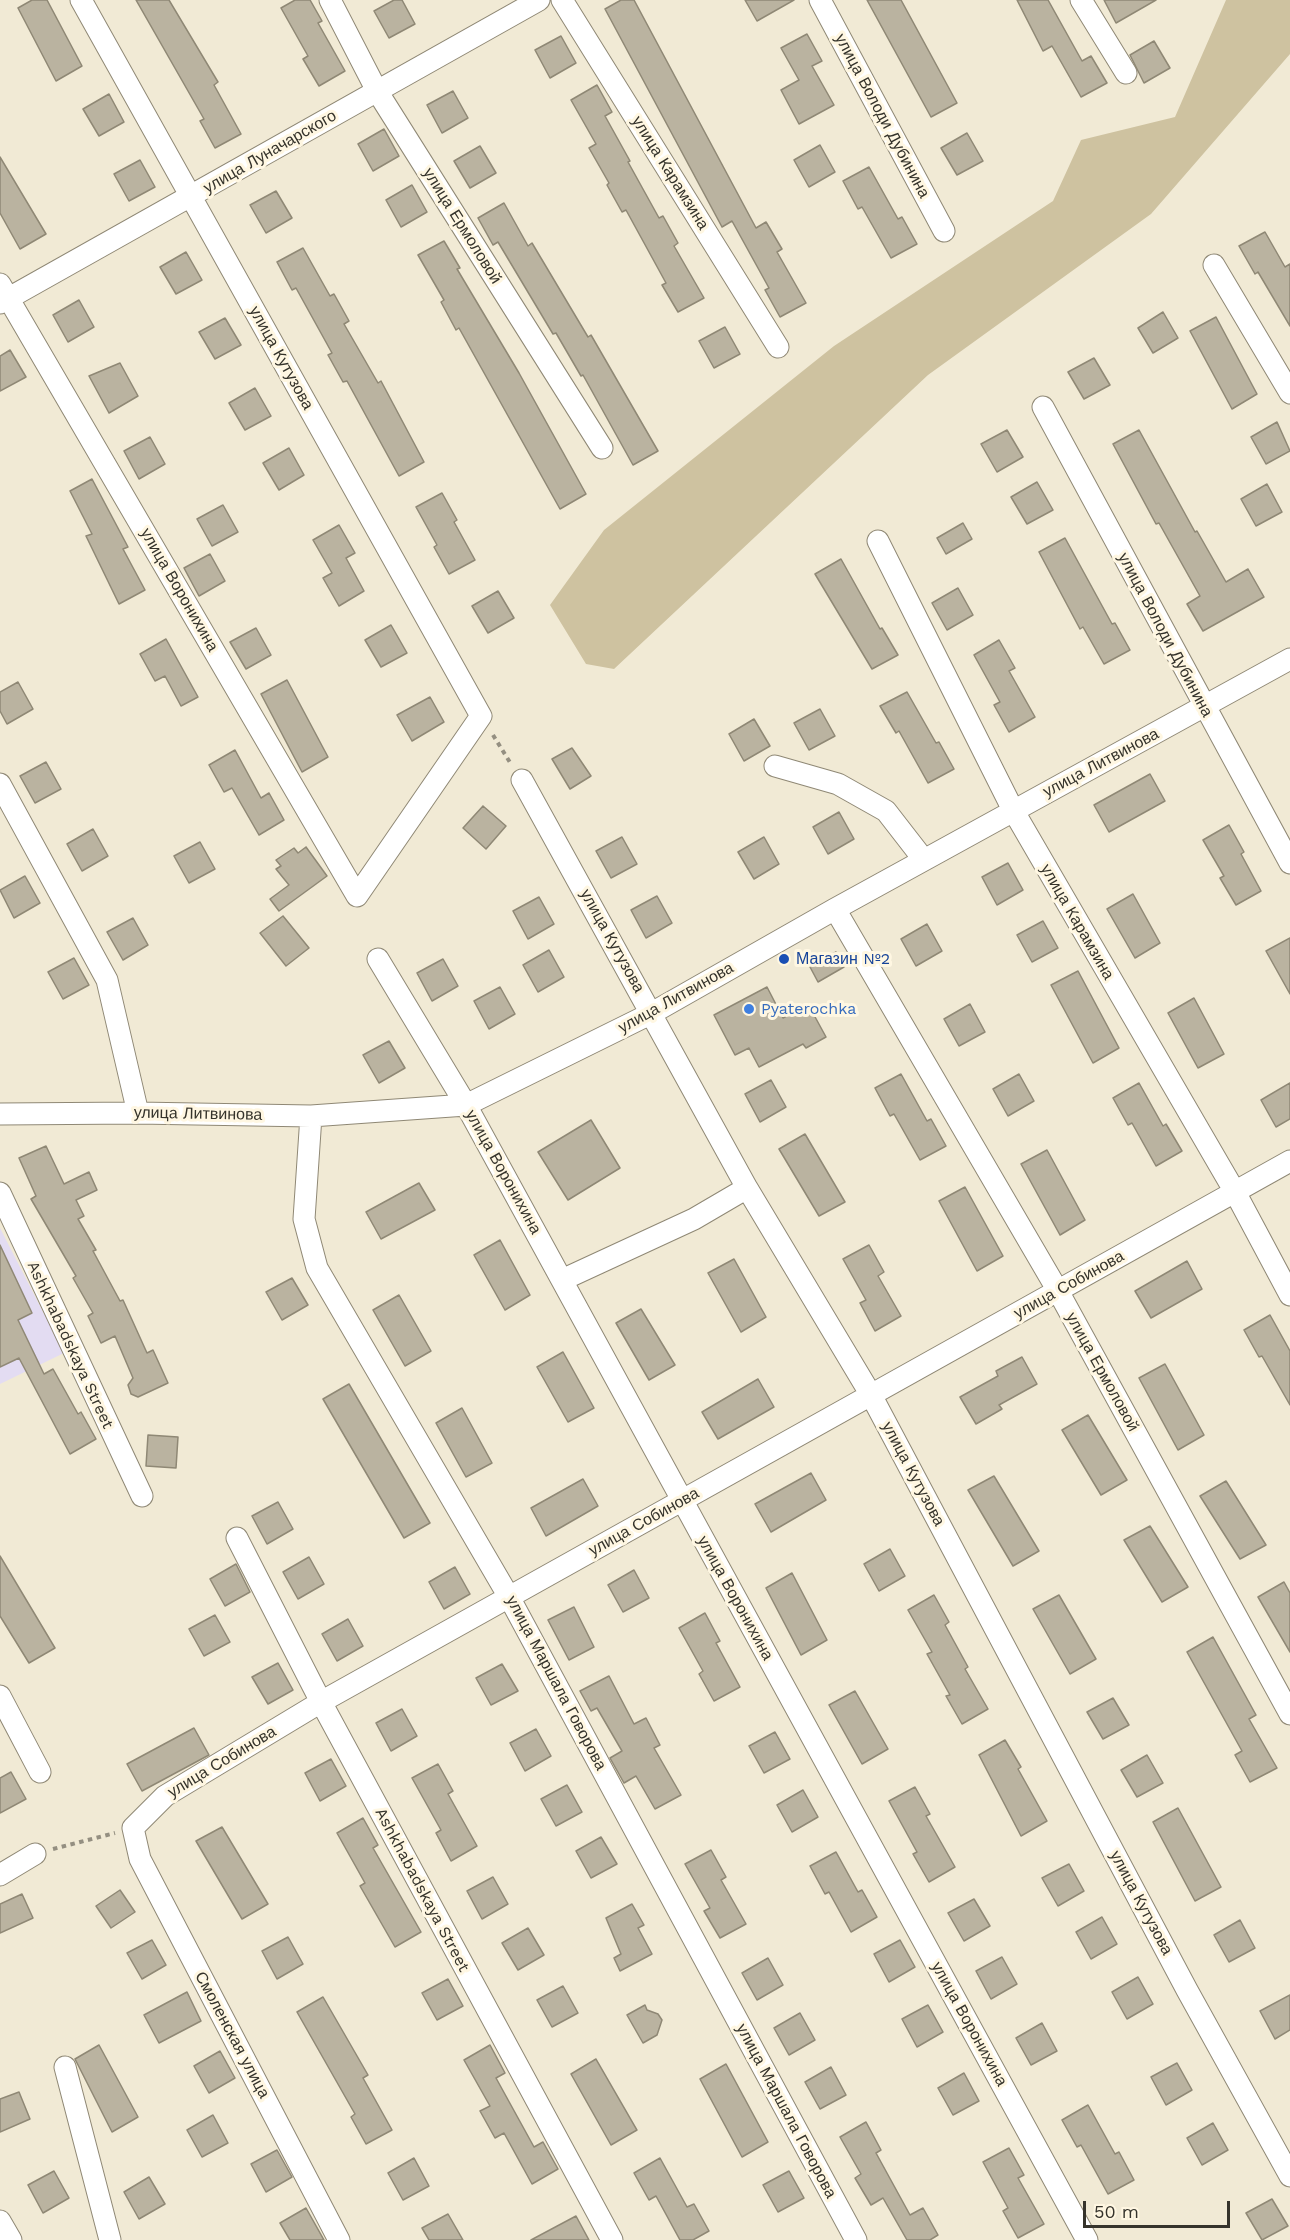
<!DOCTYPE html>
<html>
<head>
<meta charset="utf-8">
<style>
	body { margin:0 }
	#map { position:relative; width:1290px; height:2240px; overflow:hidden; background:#f1ead5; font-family:"Work Sans",sans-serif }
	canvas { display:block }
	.scale { position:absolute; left:1083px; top:2201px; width:147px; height:27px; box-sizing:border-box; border:3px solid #35332b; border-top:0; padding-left:8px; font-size:18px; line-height:21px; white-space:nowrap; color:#35332b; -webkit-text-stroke:4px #fff7e2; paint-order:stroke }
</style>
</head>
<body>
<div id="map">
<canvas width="1290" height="2240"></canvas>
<div class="scale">50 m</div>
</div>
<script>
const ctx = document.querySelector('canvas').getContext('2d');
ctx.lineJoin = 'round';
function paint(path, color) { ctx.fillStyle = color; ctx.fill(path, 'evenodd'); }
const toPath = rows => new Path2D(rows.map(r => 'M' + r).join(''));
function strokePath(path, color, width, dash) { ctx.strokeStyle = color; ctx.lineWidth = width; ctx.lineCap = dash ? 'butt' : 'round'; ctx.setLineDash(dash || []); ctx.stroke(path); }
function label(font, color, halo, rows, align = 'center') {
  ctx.font = font + ' "Work Sans",sans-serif'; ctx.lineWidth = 6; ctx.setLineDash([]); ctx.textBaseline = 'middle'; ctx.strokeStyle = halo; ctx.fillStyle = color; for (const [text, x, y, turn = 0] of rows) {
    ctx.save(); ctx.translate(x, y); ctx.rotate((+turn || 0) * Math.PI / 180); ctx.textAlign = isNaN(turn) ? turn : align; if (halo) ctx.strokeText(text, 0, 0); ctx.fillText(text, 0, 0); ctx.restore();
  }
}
paint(toPath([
	[0,1228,64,1353,0,1384]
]), '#e3dcf2');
paint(toPath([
	[1226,0,1290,0,1290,54,1151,214,928,375,614,669,586,664,550,605,604,530,834,346,1053,201,1081,140,1175,117]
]), '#cec2a0');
const building = toPath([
	[32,0,47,0,82,66,56,81,18,8,32,0],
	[136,0,169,0,218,82,214,85,241,134,215,148,200,121,204,119,136,0],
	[295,0,310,0,322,21,318,23,345,71,319,86,303,59,308,56,281,8,295,0],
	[394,0,402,0,415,24,389,38,374,11,394,0],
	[621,0,634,0,756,228,766,222,782,249,777,252,806,303,780,317,765,290,769,288,732,221,722,227,605,9,621,0],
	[745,0,794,0,757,21,745,0],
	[867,0,901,0,957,103,931,117,867,0],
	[1017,0,1048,0,1082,61,1091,56,1107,83,1081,97,1052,46,1043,51,1017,0],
	[1104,0,1156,0,1116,23,1104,0],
	[807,34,822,61,812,66,834,105,799,124,781,90,799,80,781,48,807,34],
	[561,36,576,63,550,78,535,50,561,36],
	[1154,41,1170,68,1144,83,1130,55,1154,41],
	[597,85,612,112,605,116,630,161,628,162,659,218,663,216,678,243,674,246,704,298,678,312,662,285,666,283,626,210,622,212,607,185,609,183,589,148,596,144,571,100,597,85],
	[453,91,468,118,442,133,427,105,453,91],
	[109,94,124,122,99,136,83,109,109,94],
	[384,129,399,156,373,171,358,144,384,129],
	[967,133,983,161,957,175,941,148,967,133],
	[820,145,835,172,809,187,794,160,820,145],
	[480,146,496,173,470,188,454,161,480,146],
	[0,157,46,234,20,249,0,213,0,157],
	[140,160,155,187,129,201,114,174,140,160],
	[869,167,898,219,902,217,917,244,891,258,862,207,858,209,843,181,869,167],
	[412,185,427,212,401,227,386,200,412,185],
	[276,191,292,218,266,233,250,205,276,191],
	[504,203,528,246,532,243,588,337,591,335,658,451,633,465,583,375,581,376,556,333,553,334,498,242,493,245,478,218,504,203],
	[1265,232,1285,267,1290,264,1290,326,1258,272,1255,274,1239,246,1265,232],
	[444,241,460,268,457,269,519,373,586,494,560,509,459,328,456,330,441,302,444,300,418,255,444,241],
	[303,248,330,296,334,294,349,321,344,324,378,383,381,381,424,462,399,476,347,381,343,382,328,355,332,353,296,288,292,290,277,262,303,248],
	[186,252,202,280,176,294,160,267,186,252],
	[79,300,94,327,68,342,53,315,79,300],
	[1163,312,1178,338,1153,353,1138,328,1163,312],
	[1216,317,1257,394,1232,409,1190,331,1216,317],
	[225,318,241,345,215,359,199,332,225,318],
	[725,327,740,354,714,368,699,341,725,327],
	[10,350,26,377,0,391,0,356,10,350],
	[1094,358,1110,385,1084,399,1068,372,1094,358],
	[120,363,138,396,109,413,89,376,120,363],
	[255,388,271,416,245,430,229,403,255,388],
	[1277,422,1290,451,1266,464,1251,437,1277,422],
	[1007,430,1023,457,997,472,981,444,1007,430],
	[1139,430,1195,532,1197,531,1226,582,1248,569,1264,597,1203,631,1187,604,1200,596,1159,523,1156,524,1113,444,1139,430],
	[150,437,165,464,139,479,124,451,150,437],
	[289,448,304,475,279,490,263,463,289,448],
	[92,479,128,547,123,549,145,590,119,604,86,536,92,534,70,491,92,479],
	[1037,482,1053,510,1027,524,1011,497,1037,482],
	[1267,484,1282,512,1256,526,1241,499,1267,484],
	[442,493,457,520,454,522,475,560,449,574,434,547,437,545,416,507,442,493],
	[223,505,238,532,212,546,197,519,223,505],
	[963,523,972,539,946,554,937,538,963,523],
	[339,525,355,553,346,558,364,591,339,606,323,578,332,573,313,540,339,525],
	[1065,538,1112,624,1115,623,1130,650,1104,664,1083,627,1080,629,1039,552,1065,538],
	[210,554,225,581,199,596,184,568,210,554],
	[841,559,880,629,882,628,898,655,872,669,815,574,841,559],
	[958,588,973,615,947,630,932,603,958,588],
	[498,591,514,618,488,633,472,606,498,591],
	[391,625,407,653,381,667,365,640,391,625],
	[256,628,271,655,246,669,230,642,256,628],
	[166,639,198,697,181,706,165,676,155,681,140,654,166,639],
	[999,640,1015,668,1009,671,1035,717,1009,732,994,705,1000,702,974,655,999,640],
	[287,680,328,757,302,772,261,694,287,680],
	[18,682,33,709,7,724,0,711,0,692,18,682],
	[907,692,936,743,939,742,954,769,928,783,899,731,896,733,880,706,907,692],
	[430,697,444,722,412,741,397,715,430,697],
	[820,709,835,736,809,750,794,723,820,709],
	[754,719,770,746,744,761,729,734,754,719],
	[572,748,591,776,570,789,552,759,572,748],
	[235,750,261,798,269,793,284,820,259,835,232,788,224,792,209,765,235,750],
	[46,762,61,789,35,803,20,776,46,762],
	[1150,774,1165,801,1109,832,1094,805,1150,774],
	[483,806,506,826,486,849,463,828,483,806],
	[839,812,854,839,828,854,813,827,839,812],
	[1229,825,1244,852,1241,854,1261,891,1236,905,1220,878,1224,876,1203,840,1229,825],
	[93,829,108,856,82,871,67,844,93,829],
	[622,837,637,864,611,878,596,851,622,837],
	[764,837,779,864,754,879,738,852,764,837],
	[200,842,215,869,189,883,174,856,200,842],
	[306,847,327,876,279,911,270,899,289,885,276,869,281,866,276,860,294,848,298,853,306,847],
	[1008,863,1023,890,997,905,982,877,1008,863],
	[25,876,40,903,14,918,0,890,25,876],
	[1133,894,1160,943,1135,958,1107,909,1133,894],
	[657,896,672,923,646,938,631,910,657,896],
	[539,897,554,924,528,939,513,911,539,897],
	[283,916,309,948,286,966,260,933,283,916],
	[133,918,148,945,123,960,107,932,133,918],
	[1043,921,1058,948,1032,962,1017,935,1043,921],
	[927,924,942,951,916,966,901,939,927,924],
	[1290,938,1290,994,1266,951,1290,938],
	[549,950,564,977,538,992,523,965,549,950],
	[836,952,844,967,818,982,810,967,836,952],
	[74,958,89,985,63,999,48,972,74,958],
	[443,959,458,986,432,1001,417,973,443,959],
	[1078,971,1119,1048,1093,1063,1051,985,1078,971],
	[500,987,515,1014,489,1029,474,1001,500,987],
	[767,987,783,1018,808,1004,826,1037,806,1048,803,1044,759,1067,749,1048,735,1055,714,1015,767,987],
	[1194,998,1224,1054,1198,1068,1168,1013,1194,998],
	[970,1004,985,1032,959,1046,944,1019,970,1004],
	[389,1041,405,1068,379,1083,363,1055,389,1041],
	[901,1074,927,1121,931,1119,946,1146,920,1160,894,1114,890,1116,875,1088,901,1074],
	[1019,1074,1034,1101,1008,1116,993,1089,1019,1074],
	[771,1080,786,1107,760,1122,745,1094,771,1080],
	[1139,1083,1163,1126,1166,1124,1182,1151,1156,1166,1132,1123,1128,1125,1113,1098,1139,1083],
	[1290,1083,1290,1119,1276,1127,1261,1100,1290,1083],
	[591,1120,620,1168,568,1200,538,1152,591,1120],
	[805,1134,845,1202,819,1216,779,1149,805,1134],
	[46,1146,64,1184,89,1172,97,1190,76,1200,84,1216,78,1219,96,1250,93,1251,120,1301,123,1300,147,1353,153,1350,168,1383,138,1397,131,1394,128,1385,133,1378,115,1336,101,1343,88,1316,93,1313,73,1278,76,1276,31,1199,36,1196,19,1158,46,1146],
	[1047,1150,1085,1220,1060,1235,1021,1164,1047,1150],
	[419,1183,435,1210,381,1239,366,1212,419,1183],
	[965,1187,1003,1256,977,1271,939,1201,965,1187],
	[500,1240,530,1295,505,1310,474,1255,500,1240],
	[0,1245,32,1313,18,1320,44,1374,53,1369,78,1414,81,1412,96,1439,70,1454,19,1358,0,1367,0,1245],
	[869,1245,884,1272,878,1276,901,1316,875,1331,860,1303,866,1300,843,1259,869,1245],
	[734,1259,766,1317,741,1332,708,1273,734,1259],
	[1187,1261,1202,1289,1151,1318,1135,1291,1187,1261],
	[292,1278,308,1305,282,1320,266,1292,292,1278],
	[399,1295,431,1351,405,1366,373,1310,399,1295],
	[641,1309,675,1365,649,1380,616,1323,641,1309],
	[1270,1315,1290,1351,1290,1405,1262,1356,1259,1357,1244,1330,1270,1315],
	[563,1352,594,1408,568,1422,537,1367,563,1352],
	[1022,1357,1037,1384,999,1405,1002,1409,976,1424,960,1397,998,1376,996,1371,1022,1357],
	[1165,1364,1204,1435,1178,1450,1139,1378,1165,1364],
	[758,1379,774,1407,718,1439,702,1412,758,1379],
	[349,1384,430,1523,404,1538,323,1399,349,1384],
	[462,1408,492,1463,466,1477,436,1423,462,1408],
	[1088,1415,1127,1480,1101,1495,1062,1430,1088,1415],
	[148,1435,178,1437,176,1468,146,1466,148,1435],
	[811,1473,826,1500,771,1532,755,1504,811,1473],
	[994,1476,1039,1551,1013,1566,968,1490,994,1476],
	[583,1479,598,1506,546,1536,531,1508,583,1479],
	[1226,1481,1266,1545,1240,1559,1200,1496,1226,1481],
	[278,1502,293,1529,267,1544,252,1516,278,1502],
	[1150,1526,1188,1587,1162,1602,1124,1540,1150,1526],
	[890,1549,905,1576,879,1591,864,1564,890,1549],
	[0,1556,55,1648,29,1663,0,1616,0,1556],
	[309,1557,324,1584,298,1599,283,1572,309,1557],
	[236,1564,250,1592,225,1606,210,1579,236,1564],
	[455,1567,470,1594,444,1609,429,1582,455,1567],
	[634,1570,649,1598,623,1612,608,1585,634,1570],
	[792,1573,827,1640,801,1655,766,1588,792,1573],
	[1284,1582,1290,1593,1290,1652,1258,1597,1284,1582],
	[934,1595,949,1622,945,1625,968,1667,965,1669,988,1709,962,1724,946,1696,950,1695,927,1654,932,1652,908,1610,934,1595],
	[1059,1595,1096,1659,1070,1674,1033,1609,1059,1595],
	[574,1607,594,1647,569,1660,548,1620,574,1607],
	[705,1613,720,1641,716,1643,740,1687,714,1701,699,1674,703,1671,679,1628,705,1613],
	[215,1615,230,1642,204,1656,189,1629,215,1615],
	[348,1619,363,1646,337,1661,322,1634,348,1619],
	[1213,1637,1256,1715,1249,1719,1277,1768,1250,1782,1235,1755,1242,1751,1187,1652,1213,1637],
	[278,1663,293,1690,268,1704,252,1677,278,1663],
	[502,1664,518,1691,491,1705,476,1678,502,1664],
	[609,1676,634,1724,646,1718,660,1745,654,1748,681,1795,655,1809,636,1776,624,1783,610,1758,622,1751,597,1708,591,1711,580,1691,609,1676],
	[855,1691,888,1749,862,1764,829,1705,855,1691],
	[1113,1698,1129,1725,1103,1739,1087,1712,1113,1698],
	[402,1709,417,1736,391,1751,376,1723,402,1709],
	[194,1728,209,1755,142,1791,127,1764,194,1728],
	[536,1729,551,1756,525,1771,510,1743,536,1729],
	[775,1732,790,1759,764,1773,749,1746,775,1732],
	[1005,1740,1021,1767,1018,1769,1047,1821,1021,1836,979,1755,1005,1740],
	[1147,1755,1163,1783,1137,1797,1121,1770,1147,1755],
	[331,1759,346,1786,320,1801,305,1773,331,1759],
	[438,1764,453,1791,448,1794,477,1846,451,1861,436,1833,441,1830,412,1778,438,1764],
	[11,1772,26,1799,0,1813,0,1778,11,1772],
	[567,1785,582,1812,556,1826,541,1799,567,1785],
	[915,1787,930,1814,926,1816,955,1867,929,1882,913,1854,917,1852,889,1801,915,1787],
	[803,1790,818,1817,792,1832,777,1805,803,1790],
	[1178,1808,1221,1887,1195,1901,1153,1822,1178,1808],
	[363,1818,378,1845,373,1848,421,1932,395,1947,360,1886,365,1883,337,1833,363,1818],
	[222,1827,268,1904,242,1919,196,1841,222,1827],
	[601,1837,617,1864,591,1878,576,1851,601,1837],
	[711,1850,726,1877,721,1880,746,1924,720,1938,704,1911,710,1908,685,1864,711,1850],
	[836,1852,858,1892,862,1890,877,1917,851,1932,829,1892,825,1894,810,1866,836,1852],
	[1069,1864,1084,1891,1058,1906,1042,1878,1069,1864],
	[493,1877,508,1904,482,1919,467,1891,493,1877],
	[120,1890,135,1912,111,1928,96,1906,120,1890],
	[22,1894,33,1918,0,1933,0,1904,22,1894],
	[974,1899,990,1926,964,1941,948,1913,974,1899],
	[632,1904,644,1925,638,1928,652,1954,620,1971,614,1958,621,1954,606,1918,632,1904],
	[1102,1917,1117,1944,1091,1959,1076,1932,1102,1917],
	[1240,1920,1255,1948,1229,1962,1214,1935,1240,1920],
	[528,1928,544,1955,518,1970,502,1943,528,1928],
	[288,1937,303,1964,277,1979,262,1951,288,1937],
	[152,1940,166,1965,142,1979,127,1953,152,1940],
	[900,1940,915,1967,889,1982,874,1954,900,1940],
	[1002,1957,1017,1984,991,1999,976,1971,1002,1957],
	[768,1958,783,1985,757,2000,742,1973,768,1958],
	[1138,1977,1153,2004,1127,2019,1112,1992,1138,1977],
	[448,1979,463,2006,437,2020,422,1993,448,1979],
	[563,1986,578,2013,552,2027,537,2000,563,1986],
	[187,1992,201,2021,159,2043,144,2015,187,1992],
	[1290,1995,1290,2030,1275,2039,1260,2011,1290,1995],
	[323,1997,368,2075,363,2078,392,2130,366,2144,351,2117,355,2114,297,2012,323,1997],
	[645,2005,647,2010,658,2014,662,2020,657,2035,643,2043,627,2015,645,2005],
	[928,2005,943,2032,917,2047,902,2019,928,2005],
	[800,2013,815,2040,789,2055,774,2028,800,2013],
	[1042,2023,1057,2051,1031,2065,1016,2038,1042,2023],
	[99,2045,138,2117,112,2132,75,2059,99,2045],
	[490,2045,505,2073,496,2078,534,2147,543,2142,558,2169,532,2184,504,2133,495,2138,480,2111,490,2106,464,2060,490,2045],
	[220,2051,235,2078,209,2093,194,2066,220,2051],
	[596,2059,637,2130,611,2145,571,2074,596,2059],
	[1177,2063,1192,2090,1166,2105,1151,2077,1177,2063],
	[726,2064,768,2142,742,2157,700,2079,726,2064],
	[831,2067,846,2095,820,2109,805,2082,831,2067],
	[964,2073,979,2101,953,2115,938,2088,964,2073],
	[19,2092,30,2119,0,2132,0,2099,19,2092],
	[1088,2105,1115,2154,1119,2152,1134,2180,1108,2194,1081,2145,1077,2147,1062,2120,1088,2105],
	[213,2115,228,2143,202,2157,187,2130,213,2115],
	[866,2122,881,2150,876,2153,910,2215,923,2208,938,2235,930,2240,907,2240,883,2198,871,2205,855,2178,861,2174,840,2137,866,2122],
	[1213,2123,1228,2150,1202,2165,1187,2138,1213,2123],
	[1009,2148,1024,2175,1018,2178,1044,2224,1018,2238,1003,2211,1008,2208,983,2162,1009,2148],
	[277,2150,292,2177,266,2192,251,2164,277,2150],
	[414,2158,429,2186,403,2200,388,2173,414,2158],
	[660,2158,687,2207,694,2204,709,2231,693,2240,680,2240,656,2196,649,2200,634,2173,660,2158],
	[54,2171,69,2198,43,2213,28,2185,54,2171],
	[789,2171,804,2198,778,2212,763,2185,789,2171],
	[149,2177,165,2204,139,2219,124,2192,149,2177],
	[1272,2199,1288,2226,1262,2240,1246,2213,1272,2199],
	[306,2208,324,2240,290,2240,280,2223,306,2208],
	[448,2214,463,2240,429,2240,422,2228,448,2214],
	[576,2216,589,2240,531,2240,576,2216]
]);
paint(building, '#bab3a0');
strokePath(building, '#8f8875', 1.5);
const minor = toPath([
	[330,0,377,91,602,448],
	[562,0,778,347],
	[820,0,944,231],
	[1081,0,1126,73],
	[1214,265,1290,393],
	[0,284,357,896,481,716,81,0],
	[0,303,539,0],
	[1043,407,1290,863],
	[878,541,1013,810,1235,1192,1290,1295],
	[775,766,838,784,886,811,924,860],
	[522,780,747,1188,871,1395,1187,1990,1290,2176],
	[0,784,107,980,138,1113],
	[835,909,1058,1291,1290,1714],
	[378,959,466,1105,1087,2240],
	[0,1114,138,1113,311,1116,466,1105,652,1013,835,909,1290,659],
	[311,1116,304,1219,317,1268,509,1597,856,2240],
	[0,1193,142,1496],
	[562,1280,694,1219,747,1188],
	[237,1538,321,1702,612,2240],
	[0,1696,40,1772],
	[0,1875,35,1854],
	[65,2067,110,2240],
	[0,2221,11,2240],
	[339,2240,140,1859,133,1828,165,1796,321,1702,1290,1161]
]);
strokePath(minor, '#8f8875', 23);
strokePath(toPath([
	[493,735,511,764],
	[53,1849,115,1833]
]), '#948f81', 4, [4.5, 4.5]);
strokePath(minor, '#fff', 21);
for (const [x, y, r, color] of [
	[784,959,6,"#1a4fb4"],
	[749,1009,6,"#3f7fe0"]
]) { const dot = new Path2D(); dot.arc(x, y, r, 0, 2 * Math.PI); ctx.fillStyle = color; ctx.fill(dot); strokePath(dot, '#fff7e2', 2); }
label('16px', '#35332b', '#fff7e2', [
	["улица Володи Дубинина",882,116,62],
	["улица Луначарского",270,152,-30],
	["улица Карамзина",670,173,58],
	["улица Ермоловой",462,226,58],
	["улица Кутузова",281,358,61],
	["улица Воронихина",179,590,60],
	["улица Володи Дубинина",1165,635,62],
	["улица Литвинова",1101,763,-28],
	["улица Карамзина",1077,922,60],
	["улица Кутузова",612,941,61],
	["улица Литвинова",676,998,-29],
	["улица Литвинова",198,1114,1],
	["улица Воронихина",503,1172,61],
	["улица Собинова",1069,1285,-29],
	["Ashkhabadskaya Street",70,1345,65],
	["улица Ермоловой",1102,1372,61],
	["улица Кутузова",913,1474,62],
	["улица Собинова",644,1522,-29],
	["улица Воронихина",735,1598,61],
	["улица Маршала Говорова",556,1683,62],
	["улица Собинова",222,1762,-31],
	["Ashkhabadskaya Street",422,1890,62],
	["улица Кутузова",1141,1903,62],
	["улица Воронихина",969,2024,61],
	["Смоленская улица",232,2035,62],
	["улица Маршала Говорова",786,2111,62]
]);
label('16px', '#164399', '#fff7e2', [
	["Магазин №2",796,959]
], 'left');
label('16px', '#366cbe', '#fff7e2', [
	["Pyaterochka",761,1009]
], 'left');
</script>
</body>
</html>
